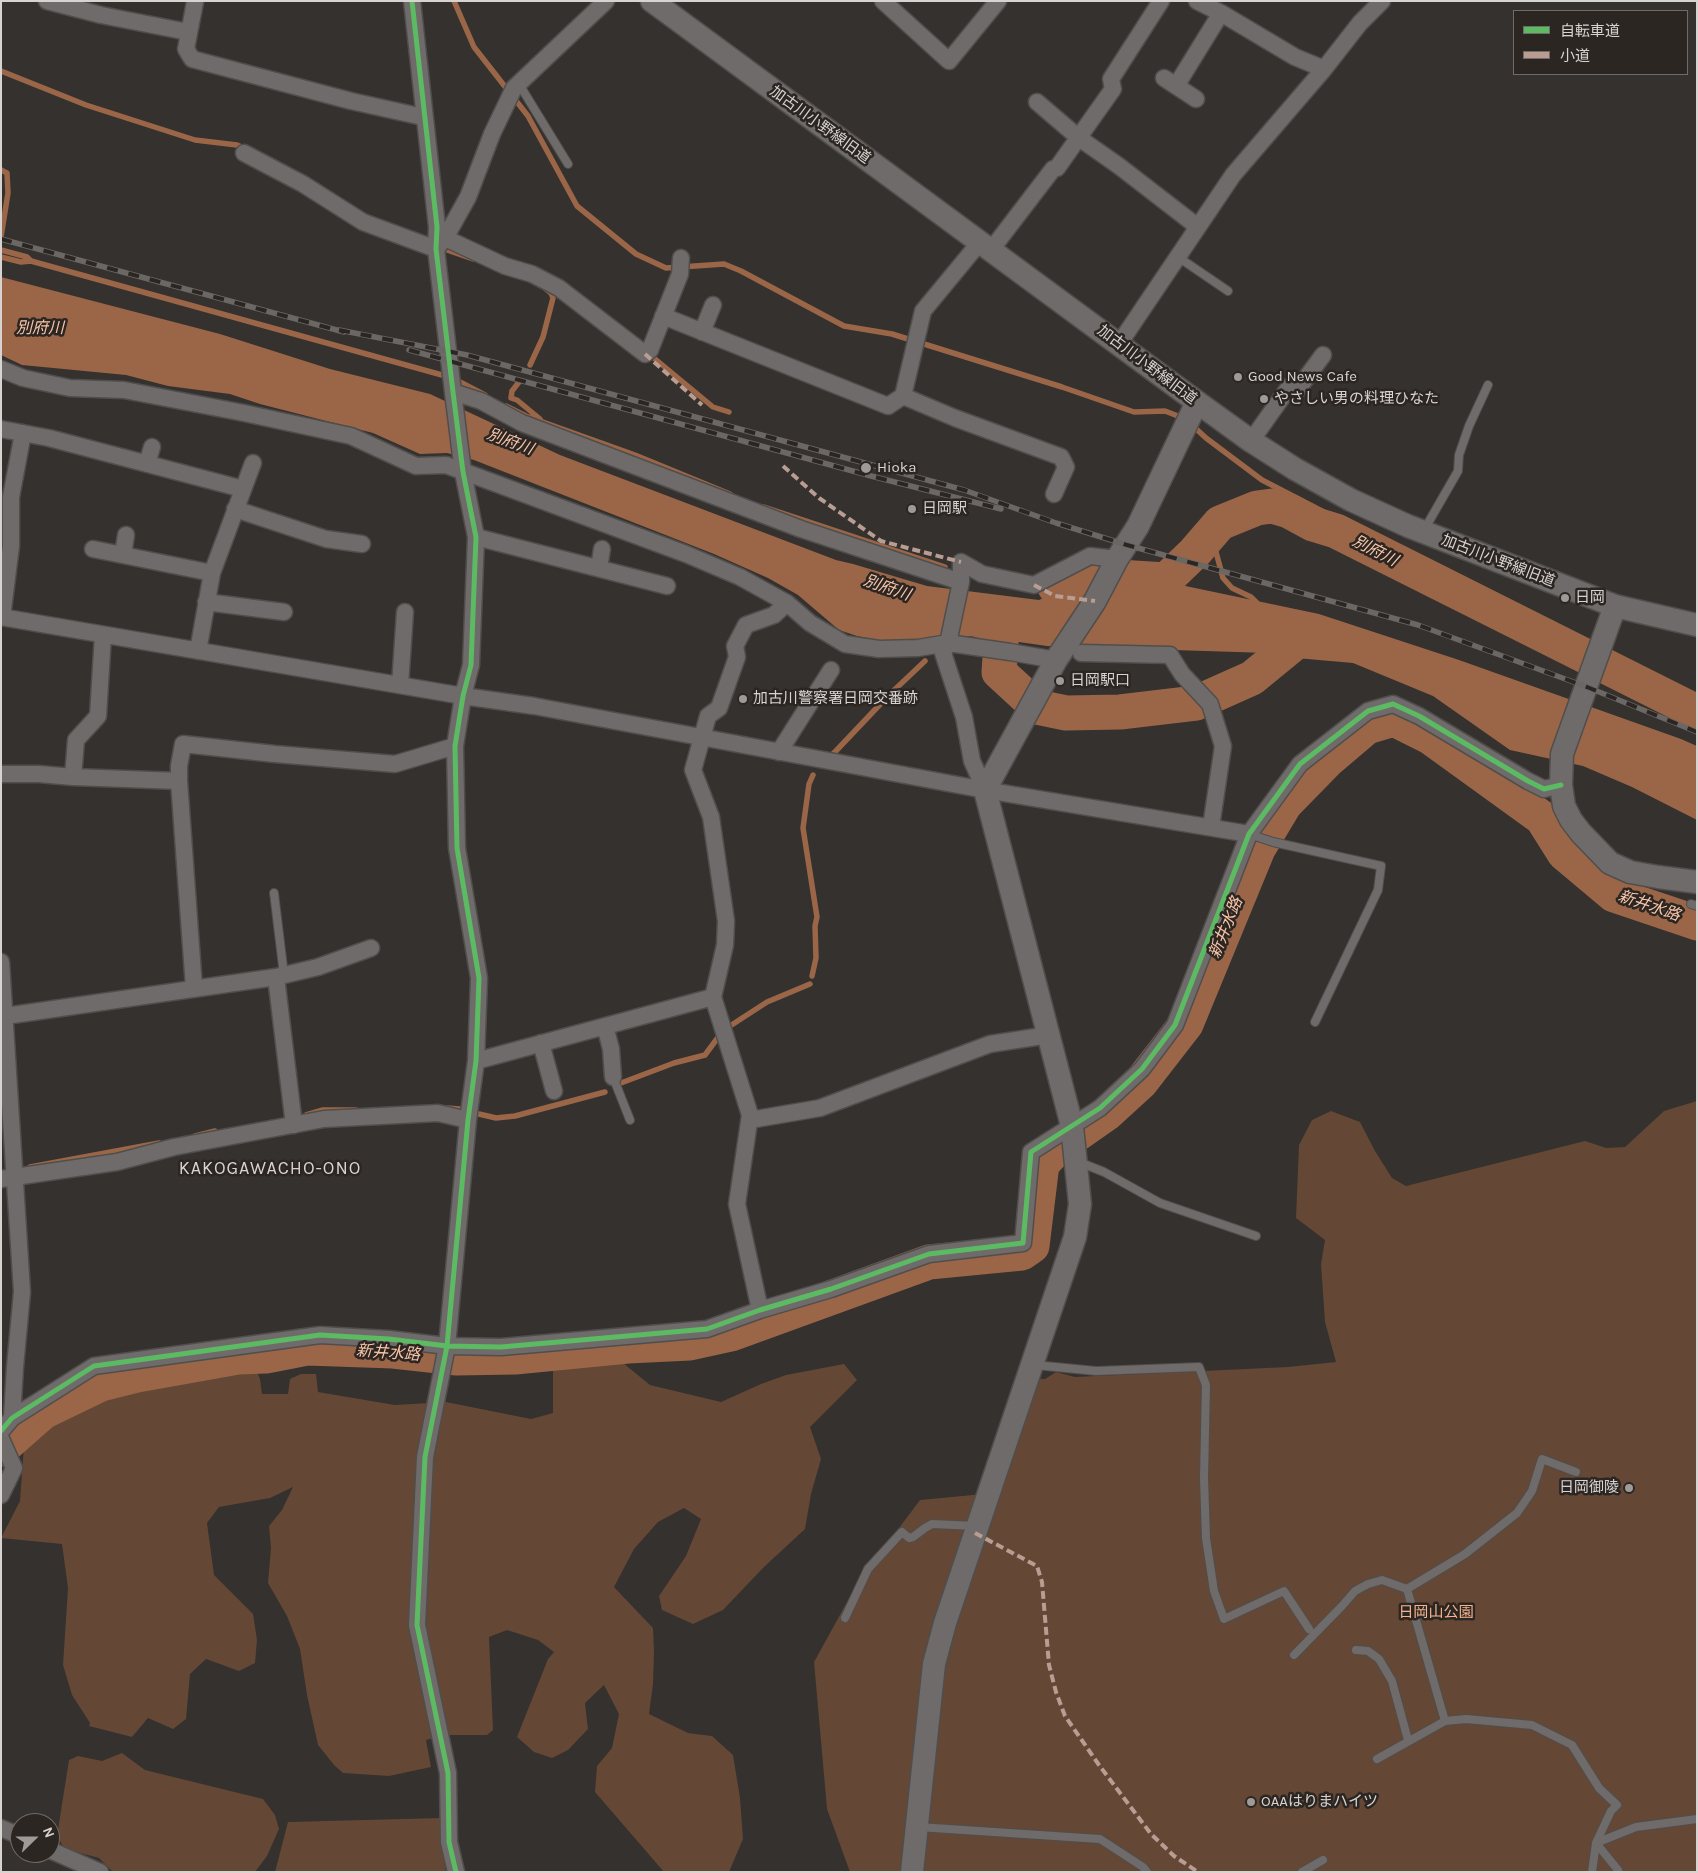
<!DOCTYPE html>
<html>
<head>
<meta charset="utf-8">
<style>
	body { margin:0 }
	#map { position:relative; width:1698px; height:1873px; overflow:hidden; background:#34312e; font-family:Karla,"Noto Sans JP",sans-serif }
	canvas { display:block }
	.frame { position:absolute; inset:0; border:2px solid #d7d3d0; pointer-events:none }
	.legend { position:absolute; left:1513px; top:10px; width:175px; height:65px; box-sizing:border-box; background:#2c2623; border:1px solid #706b68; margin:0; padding:6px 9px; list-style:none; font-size:15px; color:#d7d3d0 }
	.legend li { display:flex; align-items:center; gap:10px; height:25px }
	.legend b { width:25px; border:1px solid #706b68 }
	.north { position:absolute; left:10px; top:1813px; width:50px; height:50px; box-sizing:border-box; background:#2c2623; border:1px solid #706b68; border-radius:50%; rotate:68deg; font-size:14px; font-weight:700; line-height:20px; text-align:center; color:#d7d3d0 }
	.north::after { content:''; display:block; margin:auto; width:18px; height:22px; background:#9e9a97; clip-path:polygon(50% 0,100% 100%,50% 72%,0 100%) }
</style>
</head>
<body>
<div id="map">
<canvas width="1698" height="1873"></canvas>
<div class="frame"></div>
<ul class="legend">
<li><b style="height:6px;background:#5cba63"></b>自転車道</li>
<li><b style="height:6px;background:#b99d93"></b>小道</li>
</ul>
<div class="north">N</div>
</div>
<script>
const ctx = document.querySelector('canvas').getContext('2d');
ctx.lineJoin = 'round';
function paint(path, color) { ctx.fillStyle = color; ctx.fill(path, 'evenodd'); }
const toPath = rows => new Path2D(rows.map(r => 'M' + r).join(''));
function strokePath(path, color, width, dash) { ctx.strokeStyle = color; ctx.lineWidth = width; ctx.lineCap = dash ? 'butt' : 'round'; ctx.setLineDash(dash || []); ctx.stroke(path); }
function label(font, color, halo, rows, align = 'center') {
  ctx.font = font + ' Karla,"Noto Sans JP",sans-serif'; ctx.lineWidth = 5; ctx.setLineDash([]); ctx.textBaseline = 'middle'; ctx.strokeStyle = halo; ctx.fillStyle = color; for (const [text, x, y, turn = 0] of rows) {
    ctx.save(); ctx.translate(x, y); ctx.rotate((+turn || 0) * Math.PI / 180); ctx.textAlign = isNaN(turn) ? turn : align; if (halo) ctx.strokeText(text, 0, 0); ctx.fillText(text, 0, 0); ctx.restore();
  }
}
paint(toPath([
	[1697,1101,1697,1872,850,1872,827,1809,814,1662,857,1584,920,1500,994,1493,1037,1379,1045,1379,1056,1372,1075,1377,1288,1367,1336,1362,1325,1322,1321,1264,1325,1240,1296,1218,1299,1145,1312,1120,1331,1111,1360,1122,1375,1151,1392,1178,1406,1186,1585,1141,1606,1148,1625,1147,1664,1111],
	[238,1355,255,1367,260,1379,262,1394,288,1394,290,1379,301,1374,316,1374,318,1392,395,1405,446,1402,531,1419,553,1413,553,1371,576,1360,617,1358,650,1385,721,1402,761,1384,786,1375,844,1364,857,1380,810,1427,821,1459,811,1494,805,1529,764,1567,723,1610,693,1624,662,1610,659,1596,686,1556,701,1519,684,1508,658,1522,634,1549,614,1587,653,1628,654,1652,653,1684,649,1714,688,1733,712,1736,733,1755,740,1798,743,1839,729,1872,664,1872,595,1792,597,1766,612,1748,619,1714,604,1685,585,1703,588,1729,568,1750,552,1758,534,1752,517,1737,548,1659,554,1652,538,1640,507,1630,489,1637,493,1730,487,1735,445,1735,426,1740,431,1767,389,1776,343,1773,334,1765,318,1745,307,1695,300,1649,287,1616,268,1583,271,1548,269,1526,282,1510,293,1487,270,1498,219,1507,207,1523,214,1575,253,1614,257,1640,255,1663,239,1671,206,1659,190,1674,186,1719,173,1729,148,1718,132,1737,89,1726,90,1723,72,1695,63,1665,68,1588,62,1544,1,1538,20,1501,25,1431,56,1406,104,1379],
	[122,1753,145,1770,263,1799,275,1815,279,1829,267,1856,255,1872,113,1872,99,1858,65,1849,57,1836,69,1760,78,1756,102,1761],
	[441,1818,441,1842,446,1872,275,1872,288,1822]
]), '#644735');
paint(toPath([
	[1,277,220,334,330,369,430,394,560,455,836,560,853,564,927,586,1039,600,1084,579,1176,584,1319,614,1459,660,1681,739,1697,746,1697,820,1632,787,1583,766,1510,750,1433,696,1353,663,1296,658,1268,653,1047,646,976,636,885,642,857,636,839,630,798,595,768,578,714,554,474,460,447,453,420,454,373,433,260,404,230,394,168,386,126,375,22,365,1,355]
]), '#9a6647');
strokePath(toPath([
	[454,1,474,47,528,116,577,206,636,254,666,268,724,264,741,271,844,326,892,334,1062,387,1134,412,1165,411,1183,418],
	[1,71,86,105,195,140,237,145,246,149],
	[1,170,7,173,8,193,1,237],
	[1,250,27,257,31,261],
	[447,250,473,259],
	[1,257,21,262,31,261,442,375],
	[649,354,713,407,729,412],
	[530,365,543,337,553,298,551,293,546,289],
	[460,382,485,395],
	[519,382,512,391,511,398,517,400,540,419],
	[506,406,526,416,635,455,730,494],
	[1192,425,1206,438,1262,480,1407,555,1594,647],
	[764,507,945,567],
	[1216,514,1216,552,1223,578,1232,588,1251,597,1260,606],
	[1185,545,1211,517,1221,511,1254,498],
	[1190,549,1215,520,1250,506,1268,501,1275,502,1314,519,1341,529,1594,655],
	[1127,568,1163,571,1167,566],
	[1147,573,1165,575],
	[1056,582,1087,570],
	[1603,651,1697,699],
	[1602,659,1697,706],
	[833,754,888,696,925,661],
	[812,976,816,958,815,926,817,917,803,828,809,784,813,775],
	[730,1026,767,1002,810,984],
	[621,1083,674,1063,705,1055,719,1036],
	[447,1108,460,1109],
	[479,1114,496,1118,515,1116,605,1092],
	[306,1115,323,1110,356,1110],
	[195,1136,215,1131],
	[30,1167,159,1143]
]), '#9a6647', 5.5);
strokePath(toPath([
	[1055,587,1087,575,1166,580,1195,552,1220,523,1257,508,1272,506,1289,511,1313,524,1336,531,1697,712],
	[967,616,1002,628,999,672,1037,707,1066,713,1120,712,1196,703,1252,678,1302,637,1322,639],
	[1,1449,43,1412,101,1384,137,1375,238,1357,266,1356,307,1348,393,1351,457,1358,515,1357,628,1346,690,1343,731,1334,929,1262,1022,1253,1032,1246,1042,1164,1056,1149,1106,1114,1141,1082,1186,1024,1258,849,1285,804,1327,761,1367,727,1394,719,1430,737,1542,818,1564,853,1614,895,1697,923]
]), '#9a6647', 35);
const lane = toPath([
	[519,84,568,164],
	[1178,257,1228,291],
	[1424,530,1458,471,1459,455,1469,426,1488,385],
	[1249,834,1273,842,1381,866,1378,890,1315,1022],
	[274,893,284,975],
	[1691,904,1697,906],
	[613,1077,630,1120],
	[1079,1162,1104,1172,1160,1203,1256,1236],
	[1035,1365,1096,1371,1199,1367,1206,1385,1204,1478,1206,1538,1214,1591,1224,1619,1284,1591,1309,1629],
	[1407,1589,1445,1721,1466,1719,1532,1725,1572,1745,1599,1788,1617,1805,1611,1811,1596,1843,1592,1872],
	[1407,1589,1465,1554,1517,1513,1532,1491,1542,1459,1576,1472],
	[845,1618,868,1569,902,1532,909,1538,913,1537,925,1528,932,1524,976,1526],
	[1356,1650,1368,1651,1379,1659,1392,1681,1408,1740],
	[1294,1655,1342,1606,1355,1591,1368,1584,1382,1580,1407,1589],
	[1377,1759,1445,1721],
	[918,1827,1100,1839,1143,1867,1147,1872],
	[1618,1870,1596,1843,1636,1827,1697,1819],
	[1302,1872,1323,1860]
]);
const street = toPath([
	[47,1,101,15,188,32],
	[412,1,437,227,436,249,453,392,463,472,476,537,471,665,463,696,455,746,457,848,479,978,476,1061,468,1120,447,1346,425,1457,417,1625,448,1773,449,1842,456,1872],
	[883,1,949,61,998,1],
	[1197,1,1221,13,1295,57,1324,69],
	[195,2,186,49,192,59,351,101,423,117],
	[1164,78,1196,99],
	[1176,86,1221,13],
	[1037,102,1079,138,1119,166,1198,227],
	[244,153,303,184,363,222,436,249],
	[445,238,505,266,532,274,559,288,645,354,650,350,680,274,681,258],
	[438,247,449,231,468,197,492,134,514,88,606,1],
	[991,250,1053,169,1057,168,1113,89,1111,79,1161,1],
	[663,316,888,406,903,396,955,418,1061,457,1066,467,1054,494],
	[702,332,713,305],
	[1119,344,1233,175,1324,69,1360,23,1382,1],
	[1,369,23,378,70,388,124,390,244,413,351,436,416,466,446,465,686,554,740,577,787,603,810,623,845,644,879,649,918,648,948,643,1010,652,1056,660],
	[453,392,481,401,522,423,801,529,961,582],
	[903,396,923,311,980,242],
	[1,429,49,438,243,489],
	[1251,441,1290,386,1298,389,1323,355],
	[147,464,152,447],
	[235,509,326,539,362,544],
	[476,537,667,586],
	[93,549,212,573],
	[123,555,126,535],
	[599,568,602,549],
	[206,602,284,612],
	[1,617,463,696,534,706,985,790,1249,834],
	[2,617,11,546,11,497,23,433],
	[198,651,212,573,253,463],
	[1081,653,1170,655,1182,674,1210,704,1223,746,1211,827],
	[400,685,405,612],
	[779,752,831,670],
	[1,774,39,774,73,777,179,781],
	[73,777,76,740,98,716,103,635],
	[985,790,972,761,964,717,943,653,948,643,961,582,961,562,982,574,1034,585,1090,556,1117,559],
	[1,962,22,1292,15,1367,12,1418],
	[276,977,294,1125],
	[194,988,179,781,179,766,183,744,275,754,395,764,455,746],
	[5,1016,276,977,318,967,371,948],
	[605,1026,611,1049,613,1077],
	[541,1043,554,1091],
	[476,1061,713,997],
	[750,1120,820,1108,990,1044,1049,1035],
	[1,1179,117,1162,174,1147,324,1119,438,1113,468,1120],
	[760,1310,737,1204,750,1115,713,997,725,945,726,921,711,817,693,770,708,716,719,708,737,657,735,646,746,625,774,615,787,603],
	[1,1431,12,1418,94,1366,320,1335,389,1339,447,1346,501,1347,707,1329,760,1310,831,1289,929,1254,1023,1243,1031,1152,1100,1108,1142,1069,1175,1025,1249,834,1300,764,1368,711,1393,704,1419,716,1528,781,1544,789,1561,785],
	[1,1439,14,1468,1,1495],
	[1,1828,20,1836],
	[50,1850,100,1872]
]);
const secondary = toPath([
	[652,1,1197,402,1251,441,1295,469,1351,500,1408,526,1615,606,1697,625],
	[1615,606,1562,754,1561,785,1564,806,1571,820,1581,833,1610,863,1630,872,1658,877,1697,882],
	[912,1872,934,1664,945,1623,1075,1237,1080,1204,1072,1126,985,790,1056,660,1095,601,1117,559,1138,526,1197,402]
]);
strokePath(lane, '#504e4c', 10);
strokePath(street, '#504e4c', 19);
strokePath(secondary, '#504e4c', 25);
strokePath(lane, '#6e6b6a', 8);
strokePath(street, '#6e6b6a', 16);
strokePath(secondary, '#6e6b6a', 22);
const rail = toPath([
	[1,239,344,332],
	[339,330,467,355,964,490,1056,523,1127,545,1418,625,1587,687,1697,732],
	[409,350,871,476,1001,509]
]);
strokePath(rail, '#6a6765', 5.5);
strokePath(rail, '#2c2623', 4, [11]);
strokePath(toPath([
	[645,354,702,405],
	[783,466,819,498,881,541,961,562],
	[1034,585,1055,596,1095,601],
	[975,1533,1037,1566,1042,1582,1049,1665,1056,1692,1065,1716,1099,1765,1151,1834,1174,1856,1198,1872]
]), '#b99d93', 4, [8, 4]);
strokePath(toPath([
	[412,1,437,227,436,249,453,392,463,472,476,537,471,665,463,696,455,746,457,848,479,978,476,1061,468,1120,447,1346,425,1457,417,1625,448,1773,449,1842,456,1872],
	[1,1431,12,1418,94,1366,320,1335,389,1339,447,1346,501,1347,707,1329,760,1310,831,1289,929,1254,1023,1243,1031,1152,1100,1108,1142,1069,1175,1025,1249,834,1300,764,1368,711,1393,704,1419,716,1528,781,1544,789,1561,785]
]), '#5cba63', 5);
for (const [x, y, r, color] of [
	[1238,377,5,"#9e9a97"],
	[1264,399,5,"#9e9a97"],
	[866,468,6,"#9e9a97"],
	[912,509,5,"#9e9a97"],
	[1565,598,5,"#9e9a97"],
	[1060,681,5,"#9e9a97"],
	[743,699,5,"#9e9a97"],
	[1629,1488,5,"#9e9a97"],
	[1251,1802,5,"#9e9a97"]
]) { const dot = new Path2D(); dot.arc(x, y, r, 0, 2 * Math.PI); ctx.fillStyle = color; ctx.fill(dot); strokePath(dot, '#2c2623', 2); }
label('15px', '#d7d3d0', '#2c2623', [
	["加古川小野線旧道",820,125,36],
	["加古川小野線旧道",1147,365,37],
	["加古川小野線旧道",1498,561,21]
]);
label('15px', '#d7d3d0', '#2c2623', [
	["Good News Cafe",1248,377],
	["やさしい男の料理ひなた",1274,399],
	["Hioka",877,468],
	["日岡駅",922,509],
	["日岡",1575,598],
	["日岡駅口",1070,681],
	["加古川警察署日岡交番跡",753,699],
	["日岡御陵",1619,1488,"right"],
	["OAAはりまハイツ",1261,1802]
], 'left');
label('15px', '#f6b38d', '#2c2623', [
	["日岡山公園",1436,1613]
]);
label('italic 16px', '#f8c5a8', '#2c2623', [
	["別府川",40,328],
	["別府川",510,442,20],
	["別府川",1375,551,27],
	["別府川",887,588,19],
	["新井水路",1649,906,19],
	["新井水路",1226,928,-68],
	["新井水路",388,1353,4]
]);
ctx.letterSpacing = '1px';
label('18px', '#d7d3d0', '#2c2623', [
	["KAKOGAWACHO-ONO",270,1169]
]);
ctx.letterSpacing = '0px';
</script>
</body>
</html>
